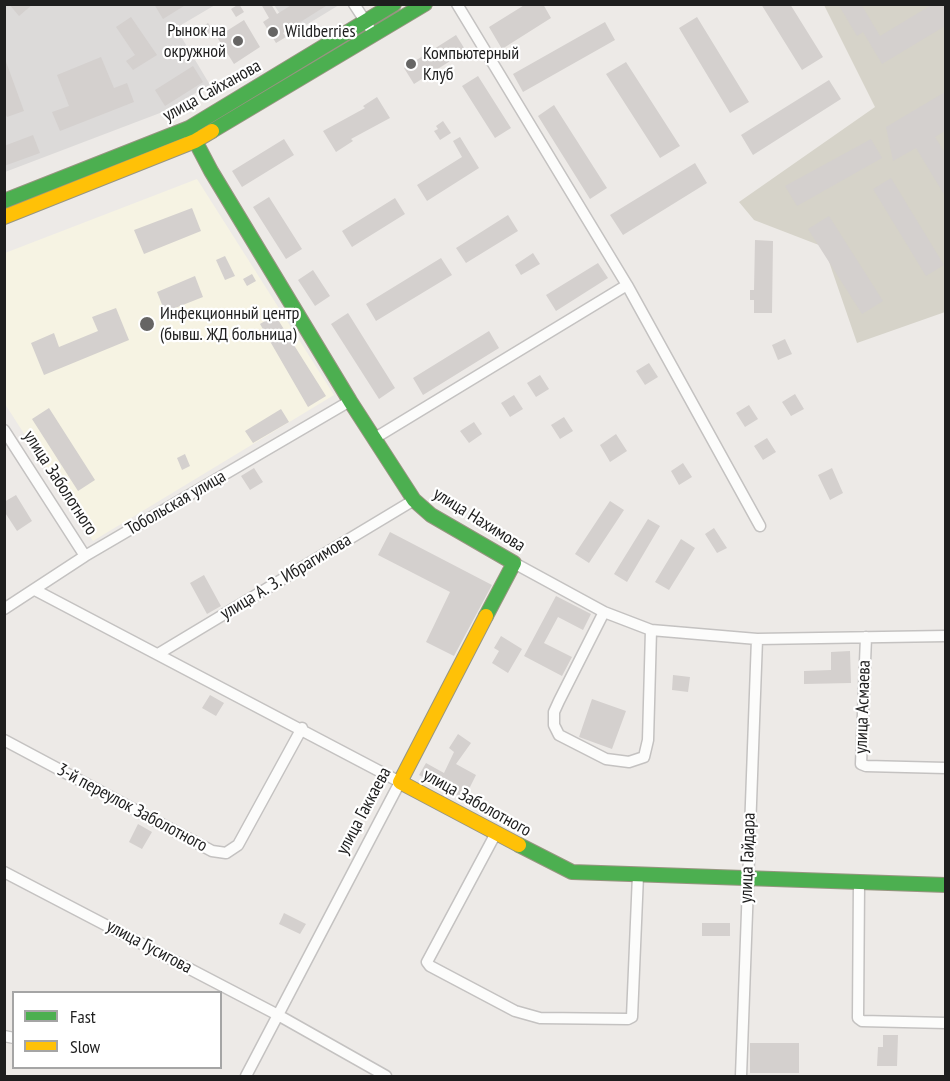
<!DOCTYPE html>
<html>
<head>
<meta charset="utf-8">
<style>
	body { margin:0 }
	#map { position:relative; width:950px; height:1081px; overflow:hidden; background:#edeae7; font-family:"PT Sans Narrow",sans-serif }
	canvas { display:block }
	.frame { position:absolute; inset:0; border:6px solid #1e1e1e; pointer-events:none }
	.legend { position:absolute; left:12px; top:991px; width:210px; height:78px; box-sizing:border-box; background:#fff; border:2px solid #a5a5a5; margin:0; padding:8px 10px; list-style:none; font-size:18px; color:#1e1e1e }
	.legend li { display:flex; align-items:center; gap:12px; height:30px }
	.legend b { width:30px; border:2px solid #a5a5a5 }
</style>
</head>
<body>
<div id="map">
<canvas width="950" height="1081"></canvas>
<div class="frame"></div>
<ul class="legend">
<li><b style="height:8px;background:#4caf50"></b>Fast</li>
<li><b style="height:8px;background:#ffc107"></b>Slow</li>
</ul>
</div>
<script>
const ctx = document.querySelector('canvas').getContext('2d');
ctx.lineJoin = 'round';
function paint(path, color) { ctx.fillStyle = color; ctx.fill(path, 'evenodd'); }
const toPath = rows => new Path2D(rows.map(r => 'M' + r).join(''));
function strokePath(path, color, width, dash) { ctx.strokeStyle = color; ctx.lineWidth = width; ctx.lineCap = dash ? 'butt' : 'round'; ctx.setLineDash(dash || []); ctx.stroke(path); }
function label(font, color, halo, rows, align = 'center') {
  ctx.font = font + ' "PT Sans Narrow",sans-serif'; ctx.lineWidth = 4.5; ctx.setLineDash([]); ctx.textBaseline = 'middle'; ctx.strokeStyle = halo; ctx.fillStyle = color; for (const [text, x, y, turn = 0] of rows) {
    ctx.save(); ctx.translate(x, y); ctx.rotate((+turn || 0) * Math.PI / 180); ctx.textAlign = isNaN(turn) ? turn : align; if (halo) ctx.strokeText(text, 0, 0); ctx.fillText(text, 0, 0); ctx.restore();
  }
}
paint(toPath([
	[5,5,215,5,176,28,210,85,160,113,5,172],
	[274,5,339,5,293,33]
]), '#dcdad9');
paint(toPath([
	[197,179,334,395,93,541,5,404,5,253]
]), '#f6f3e3');
paint(toPath([
	[824,5,945,5,945,312,857,343,824,247,754,220,739,202,875,107]
]), '#d6d3c9');
paint(toPath([
	[9,4,33,4,19,16],
	[154,4,187,4,163,19],
	[239,4,244,12,236,17,231,9],
	[261,4,271,4,277,14,293,4,329,4,283,33,286,37,276,43,263,22,269,18],
	[526,4,543,4,551,18,502,49,489,27],
	[761,4,790,4,823,57,802,70],
	[838,4,861,4,880,36,933,4,945,4,945,26,882,64,863,32,857,36],
	[131,17,157,55,133,70,126,61,135,55,116,27],
	[697,17,749,102,730,113,679,28],
	[244,20,260,47,234,64,217,37],
	[605,22,615,40,523,92,513,74],
	[208,23,213,31,205,36,200,28],
	[456,35,466,51,414,84,404,68],
	[101,57,114,88,127,83,134,102,60,131,52,112,69,106,57,75],
	[5,59,24,111,7,117,4,111],
	[626,62,680,146,660,158,606,74],
	[193,66,203,82,165,106,155,90],
	[478,76,511,128,495,138,462,86],
	[829,80,841,99,753,155,741,135],
	[945,92,945,131,935,137,945,153,945,196,916,148,893,161,886,127],
	[377,97,390,118,351,139,353,141,336,152,323,131,365,108,363,106],
	[554,105,607,188,590,199,538,116],
	[443,121,451,133,440,140,434,131,438,129,436,126],
	[33,135,40,153,4,166,4,146],
	[460,137,479,168,427,201,417,185,462,157,453,141],
	[284,139,294,155,242,187,232,171],
	[871,139,882,158,797,206,785,186],
	[695,163,707,183,623,235,610,215],
	[891,178,944,265,926,276,873,189],
	[269,197,302,249,286,259,253,207],
	[395,198,405,214,352,247,342,231],
	[192,208,201,231,144,254,134,230],
	[508,215,518,231,466,263,456,248],
	[829,216,883,301,862,314,808,229],
	[755,240,773,241,772,313,754,313,754,300,750,300,750,290,754,290],
	[533,253,540,264,521,275,515,265],
	[225,256,235,276,225,280,216,260],
	[441,258,452,275,376,321,366,304],
	[598,263,608,278,556,311,546,295],
	[313,270,330,296,315,306,298,280],
	[252,274,256,281,247,286,243,279],
	[195,276,203,297,165,312,157,292],
	[116,308,129,340,44,375,31,343,54,333,59,347,98,331,92,317],
	[348,313,395,388,379,399,331,324],
	[275,315,326,396,308,407,260,324],
	[489,331,499,348,423,395,413,378],
	[785,339,792,354,778,360,772,345],
	[649,363,658,377,645,385,636,371],
	[540,375,549,389,536,397,527,383],
	[795,394,804,409,791,416,782,402],
	[514,395,523,409,510,417,501,403],
	[749,405,758,419,745,427,736,413],
	[49,408,95,480,78,491,32,419],
	[281,409,289,422,253,443,245,431],
	[564,417,573,431,560,439,551,425],
	[474,422,482,434,469,443,460,431],
	[616,434,627,451,610,462,600,445],
	[767,438,776,452,763,460,754,446],
	[185,454,190,466,182,470,177,458],
	[683,463,692,477,679,485,671,471],
	[254,468,263,482,250,490,241,476],
	[832,468,843,493,830,500,818,475],
	[16,495,32,521,17,531,4,511,4,502],
	[610,501,624,510,589,563,575,554],
	[648,519,660,526,627,582,614,574],
	[714,528,727,548,717,553,705,534],
	[390,532,492,585,454,656,426,642,450,592,378,555],
	[681,539,695,548,669,590,655,582],
	[204,575,221,606,207,614,190,583],
	[556,596,591,614,583,630,558,617,544,643,572,657,562,676,524,656],
	[501,636,522,649,508,673,492,663,499,651,494,648],
	[850,651,851,683,804,684,804,671,831,670,831,652],
	[673,675,690,677,688,692,672,690],
	[210,695,224,703,216,716,202,708],
	[592,699,626,711,612,749,579,737],
	[458,734,471,743,456,764,476,775,464,799,419,775,426,763,444,773,454,752,449,748],
	[138,824,152,832,142,849,129,842],
	[284,913,306,924,300,934,279,924],
	[702,923,730,923,730,936,702,936],
	[883,1035,898,1035,897,1066,877,1066,878,1047,883,1047],
	[750,1043,799,1043,799,1073,750,1073]
]), '#d4d0ce');
const street = toPath([
	[354,4,369,27],
	[457,4,627,285,760,526],
	[4,430,85,556],
	[375,438,627,285],
	[514,563,604,612,651,630,757,639,946,636],
	[35,590,400,782,246,1076],
	[4,609,85,556,350,401],
	[604,612,559,701,554,712,554,725,559,735,606,759,629,762,644,757,648,740,651,630],
	[866,637,861,764,866,766,946,768],
	[158,654,414,500],
	[4,740,212,851,226,853,238,845,302,728],
	[496,833,427,962,430,966,515,1011,540,1018,628,1019,632,1017,638,875],
	[4,872,278,1015,386,1076],
	[859,883,858,1018,862,1021,946,1023],
	[4,1036,14,1038],
	[741,1076,757,639]
]);
const fast = toPath([
	[212,131,425,4],
	[191,133,211,171,350,401,414,500,431,515,514,563,486,616],
	[4,201,189,128,394,4],
	[519,845,572,872,946,885]
]);
const slow = toPath([
	[4,217,195,141,212,131],
	[486,616,400,782,519,845]
]);
strokePath(street, '#c4c2c1', 13);
strokePath(fast, '#979580', 16);
strokePath(slow, '#979580', 16);
strokePath(street, '#fcfcfb', 10);
strokePath(fast, '#4caf50', 14);
strokePath(slow, '#ffc107', 14);
for (const [x, y, r, color] of [
	[273,32,6,"#666564"],
	[238,41,6,"#666564"],
	[411,64,6,"#666564"],
	[147,324,8,"#666564"]
]) { const dot = new Path2D(); dot.arc(x, y, r, 0, 2 * Math.PI); ctx.fillStyle = color; ctx.fill(dot); strokePath(dot, '#fff', 2); }
label('18px', '#1e1e1e', '#fff', [
	["Рынок на",226,31,"right"],
	["окружной",226,52,"right"],
	["Wildberries",285,32],
	["Компьютерный",423,54],
	["Клуб",423,75],
	["Инфекционный центр",160,314],
	["(бывш. ЖД больница)",160,335]
], 'left');
label('18px', '#1e1e1e', '#fff', [
	["улица Сайханова",212,91,-29],
	["улица Заболотного",60,483,57],
	["Тобольская улица",176,503,-30],
	["улица Нахимова",479,520,32],
	["улица А. З. Ибрагимова",286,577,-31],
	["улица Асмаева",863,707,-88],
	["улица Заболотного",477,803,29],
	["3-й переулок Заболотного",132,808,28],
	["улица Гаккаева",364,811,-62],
	["улица Гайдара",748,858,-88],
	["улица Гусигова",149,947,28]
]);
</script>
</body>
</html>
